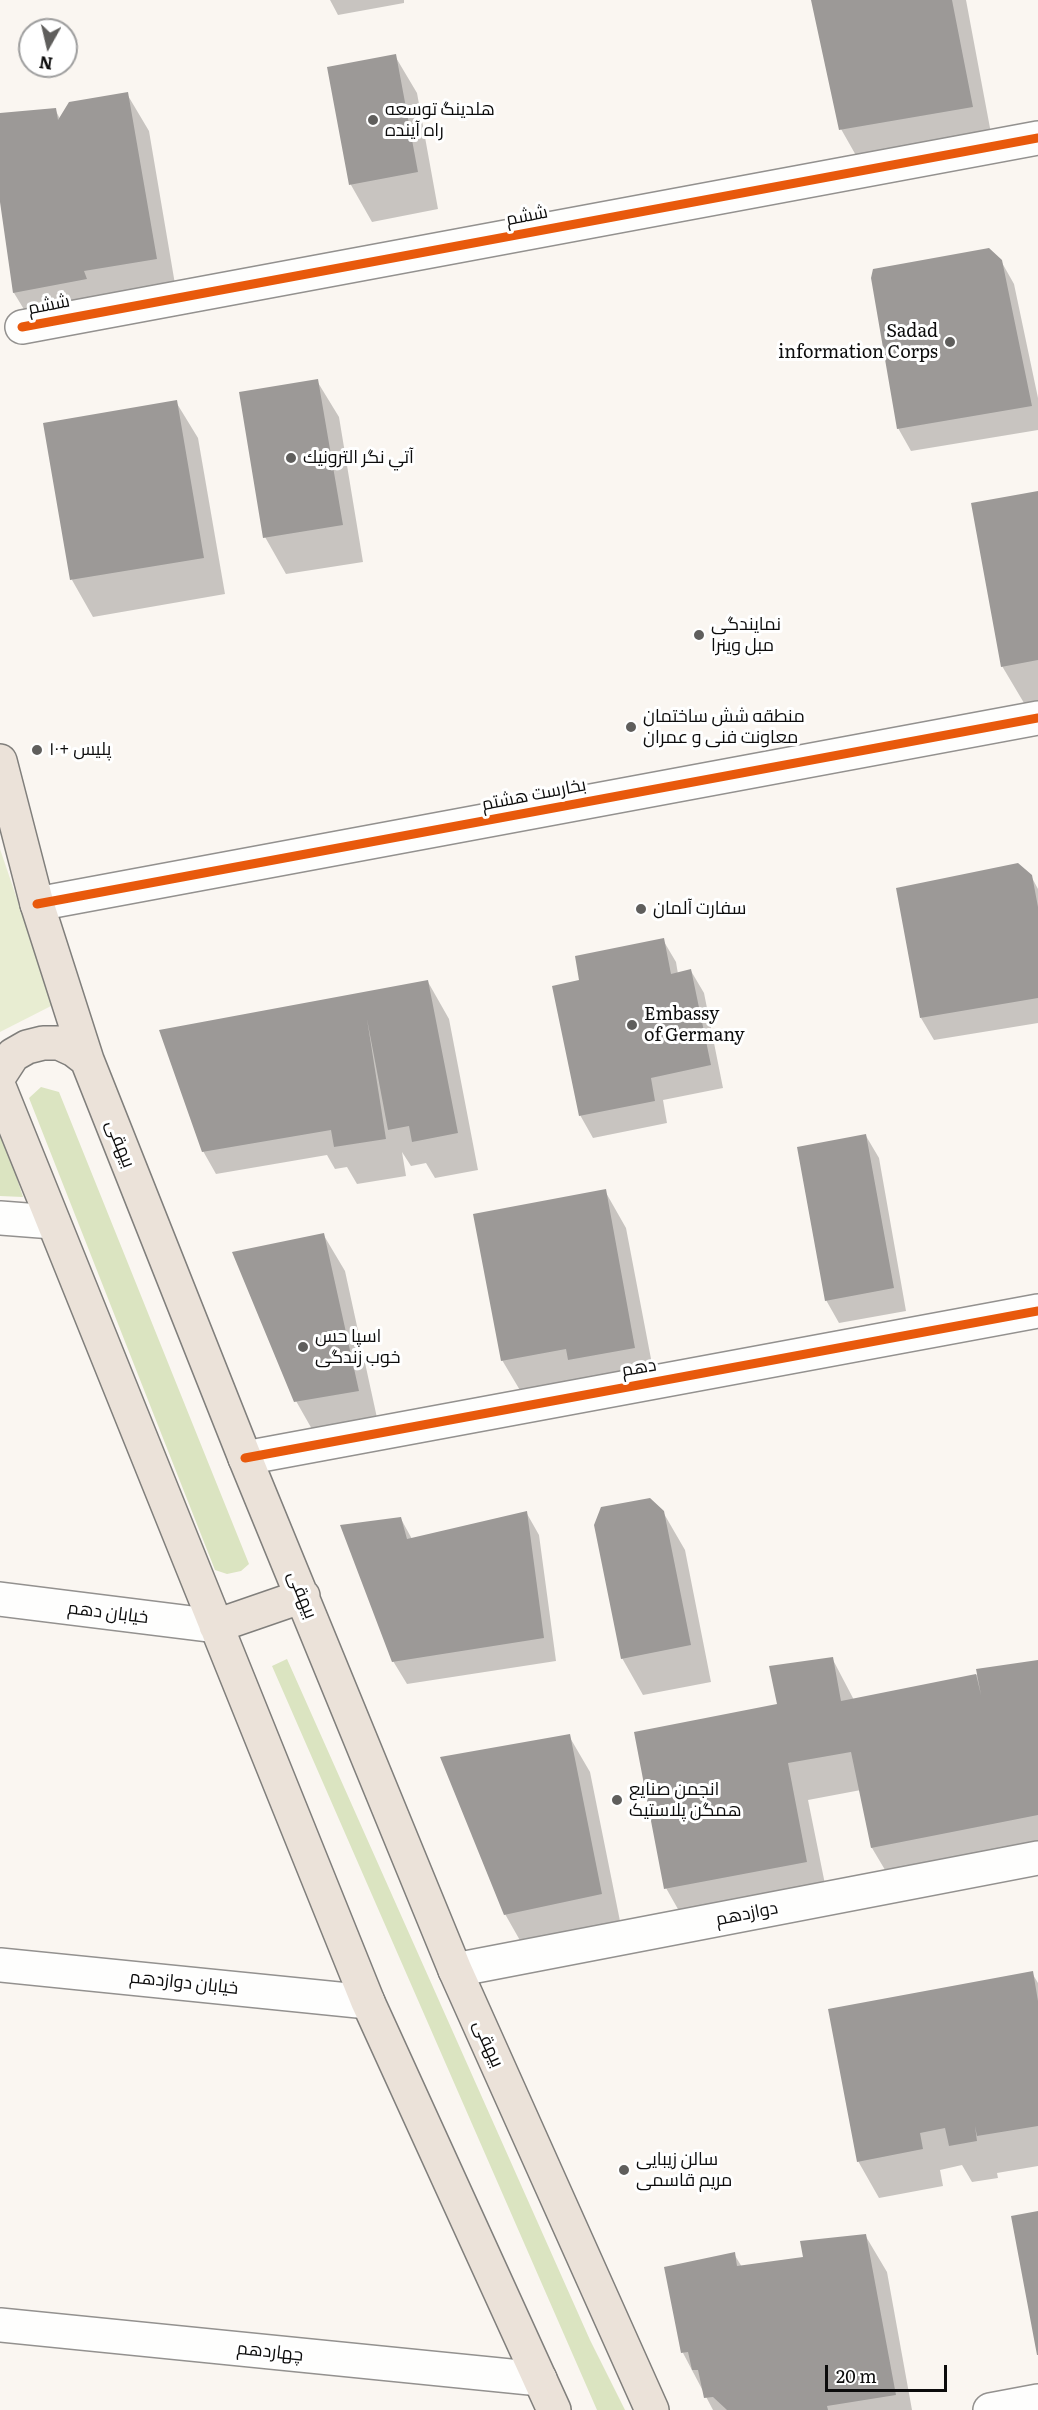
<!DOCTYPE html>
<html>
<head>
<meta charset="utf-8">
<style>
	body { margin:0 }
	#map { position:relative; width:1038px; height:2410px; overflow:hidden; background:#faf6f1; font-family:Literata,serif }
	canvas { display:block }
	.north { position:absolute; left:18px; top:18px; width:60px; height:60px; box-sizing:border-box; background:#fff; border:2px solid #9e9e9e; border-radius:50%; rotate:188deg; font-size:16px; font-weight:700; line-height:24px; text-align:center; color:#0c0c0c }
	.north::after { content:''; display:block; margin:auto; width:21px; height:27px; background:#5f5e5c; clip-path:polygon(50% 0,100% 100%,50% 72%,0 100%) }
	.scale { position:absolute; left:825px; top:2365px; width:122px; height:27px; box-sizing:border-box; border:3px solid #0c0c0c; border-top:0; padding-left:8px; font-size:18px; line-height:21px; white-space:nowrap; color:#0c0c0c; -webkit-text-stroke:4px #fff; paint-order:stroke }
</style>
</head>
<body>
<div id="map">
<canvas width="1038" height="2410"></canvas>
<div class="north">N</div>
<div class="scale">20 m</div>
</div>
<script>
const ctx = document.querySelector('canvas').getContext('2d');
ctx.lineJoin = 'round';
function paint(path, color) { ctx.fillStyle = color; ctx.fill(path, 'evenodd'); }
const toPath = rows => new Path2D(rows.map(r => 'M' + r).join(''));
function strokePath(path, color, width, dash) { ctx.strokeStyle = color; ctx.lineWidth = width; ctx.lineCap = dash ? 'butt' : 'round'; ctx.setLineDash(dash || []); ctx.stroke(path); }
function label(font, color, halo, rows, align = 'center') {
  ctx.font = font + ' Literata,Cairo,serif'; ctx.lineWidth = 6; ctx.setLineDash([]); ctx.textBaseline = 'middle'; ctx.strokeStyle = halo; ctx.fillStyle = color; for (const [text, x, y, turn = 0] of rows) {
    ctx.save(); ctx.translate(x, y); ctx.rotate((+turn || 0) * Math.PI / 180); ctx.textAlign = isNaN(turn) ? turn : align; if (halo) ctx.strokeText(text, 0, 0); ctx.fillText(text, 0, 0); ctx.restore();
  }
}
paint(toPath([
	[0,849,53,1005,0,1032]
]), '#e8edd2');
paint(toPath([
	[41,1087,59,1092,249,1564,241,1571,227,1574,215,1570,29,1098],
	[0,1136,10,1157,23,1197,0,1196],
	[287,1659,590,2340,625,2410,597,2410,272,1666]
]), '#dbe4c1');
paint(toPath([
	[330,0,404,0,404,3,338,15],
	[813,0,966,0,993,144,862,166,841,129],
	[395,56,417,93,438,209,372,222,351,185,328,68],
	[127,94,149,131,177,296,36,329,14,293,0,192,0,115,55,109,60,119],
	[1001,261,1014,284,1038,398,1038,430,911,451,898,428],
	[317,381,339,417,363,562,286,574,265,537],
	[176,402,198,438,225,594,93,617,72,580],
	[1038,493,1038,701,1024,703,1002,666],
	[1031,876,1038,889,1038,1023,934,1040,921,1018],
	[663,940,676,962,678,974,691,971,704,993,723,1088,663,1100,667,1123,593,1138,580,1115,581,981],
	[428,982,449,1019,478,1170,435,1178,426,1163,411,1166,402,1152,406,1176,357,1184,347,1167,335,1169,327,1155,216,1174,203,1151,161,1031],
	[866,1136,879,1158,906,1311,839,1323,826,1300],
	[605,1191,626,1228,656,1385,524,1397,502,1360],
	[323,1234,345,1271,379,1427,317,1438,296,1401],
	[526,1512,539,1535,556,1661,407,1684,393,1661,401,1519,412,1539],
	[663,1512,685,1550,711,1682,643,1695,622,1658],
	[832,1658,854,1700,1038,1662,1038,1856,894,1885,872,1848,861,1790,808,1800,828,1899,687,1925,666,1888,778,1706],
	[569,1736,590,1772,622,1931,526,1951,505,1914],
	[1032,1973,1038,1983,1038,2166,997,2173,998,2178,972,2182,962,2165,940,2170,943,2186,879,2198,858,2161],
	[865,2235,887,2272,912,2410,713,2410,683,2353,734,2254,742,2267,805,2258]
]), '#0003');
paint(toPath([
	[811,0,952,0,973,107,839,130],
	[396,54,418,172,349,185,327,67],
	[128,92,157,259,84,271,87,279,13,293,0,202,0,113,56,108,58,120,69,102],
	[989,248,1002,260,1032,406,897,429,871,278,873,269],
	[318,379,343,525,263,538,239,392],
	[177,400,204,558,70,580,43,423],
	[1038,491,1038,660,1001,667,971,503],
	[1018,863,1032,875,1038,907,1038,998,920,1018,896,888],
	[664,938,671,974,691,969,711,1065,651,1078,655,1101,579,1116,552,986,579,980,575,956],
	[428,980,458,1133,412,1142,409,1126,388,1130,367,1019,386,1139,334,1147,331,1130,202,1152,159,1030],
	[866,1134,894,1288,825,1301,797,1147],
	[606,1189,635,1348,568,1360,566,1349,501,1361,473,1214],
	[324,1233,359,1391,294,1402,232,1252],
	[650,1498,664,1511,691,1645,621,1659,594,1525,601,1507],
	[527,1511,544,1638,392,1662,340,1525,401,1517,407,1539],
	[833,1657,841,1701,976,1674,981,1695,976,1669,1038,1660,1038,1815,871,1848,851,1752,788,1763,807,1862,664,1889,634,1732,777,1704,769,1666],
	[570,1734,602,1894,504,1915,440,1757],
	[1033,1971,1038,2001,1038,2126,977,2136,975,2126,977,2141,949,2146,945,2128,920,2133,923,2149,857,2162,828,2009],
	[1038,2211,1038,2355,1037,2355,1011,2216],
	[866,2234,896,2395,827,2406,828,2410,727,2410,713,2397,704,2398,698,2370,692,2370,688,2352,681,2353,664,2267,735,2252,737,2266,803,2257,800,2241]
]), '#9c9997');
const minor = toPath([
	[22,327,1038,138],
	[37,904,1038,718],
	[0,1218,53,1222],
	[245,1458,1038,1311],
	[0,1599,216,1626],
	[0,1965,368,2002],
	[455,1970,1038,1858],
	[0,2325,540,2379],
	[990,2410,1038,2401]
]);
const major = toPath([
	[0,761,37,904,87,1060,245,1458,455,1970,652,2410],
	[0,1075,13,1055,27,1047,43,1043,59,1043,74,1050,87,1060],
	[0,1089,368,2002,554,2410],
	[216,1626,303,1596]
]);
strokePath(minor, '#93918f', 36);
strokePath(major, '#807f7c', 36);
strokePath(minor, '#fefefd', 33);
strokePath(major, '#ebe2d9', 33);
strokePath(toPath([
	[22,327,1038,138],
	[37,904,1038,718],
	[245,1458,1038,1311]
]), '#e8590c', 9);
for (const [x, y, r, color] of [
	[373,120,6,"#5f5e5c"],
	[950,342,6,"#5f5e5c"],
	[291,458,6,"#5f5e5c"],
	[699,635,6,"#5f5e5c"],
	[631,727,6,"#5f5e5c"],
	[37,750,6,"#5f5e5c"],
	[641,909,6,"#5f5e5c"],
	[632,1025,6,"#5f5e5c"],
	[303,1347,6,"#5f5e5c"],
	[617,1800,6,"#5f5e5c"],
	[624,2170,6,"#5f5e5c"]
]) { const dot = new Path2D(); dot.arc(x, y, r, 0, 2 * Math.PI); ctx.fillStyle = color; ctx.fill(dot); strokePath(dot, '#fff', 2); }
label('18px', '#0c0c0c', '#fff', [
	["هلدینگ توسعه",385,110],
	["راه آینده",385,131],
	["Sadad",938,332,"right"],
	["information Corps",938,353,"right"],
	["آتي نگر الترونيك",303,458],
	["نمایندگی",711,625],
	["مبل وینرا",711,646],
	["منطقه شش ساختمان",643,717],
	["معاونت فنی و عمران",643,738],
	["پلیس +۱٠",49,750],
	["سفارت آلمان",653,909],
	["Embassy",644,1015],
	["of Germany",644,1036],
	["اسپا حس",315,1337],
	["خوب زندگی",315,1358],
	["انجمن صنایع",629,1790],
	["همگن پلاستیک",629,1811],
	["سالن زیبایی",636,2160],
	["مریم قاسمی",636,2181]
], 'left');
label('18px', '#0c0c0c', '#fff', [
	["ششم",527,216,-11],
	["ششم",49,305,-11],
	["بخارست هشتم",534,795,-11],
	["بیهقی",120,1144,68],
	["دهم",639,1368,-10],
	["بیهقی",302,1595,68],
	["خیابان دهم",108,1613,7],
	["دوازدهم",747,1914,-11],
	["خیابان دوازدهم",184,1983,6],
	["بیهقی",488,2044,66],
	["چهاردهم",270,2352,6]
]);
</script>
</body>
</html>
